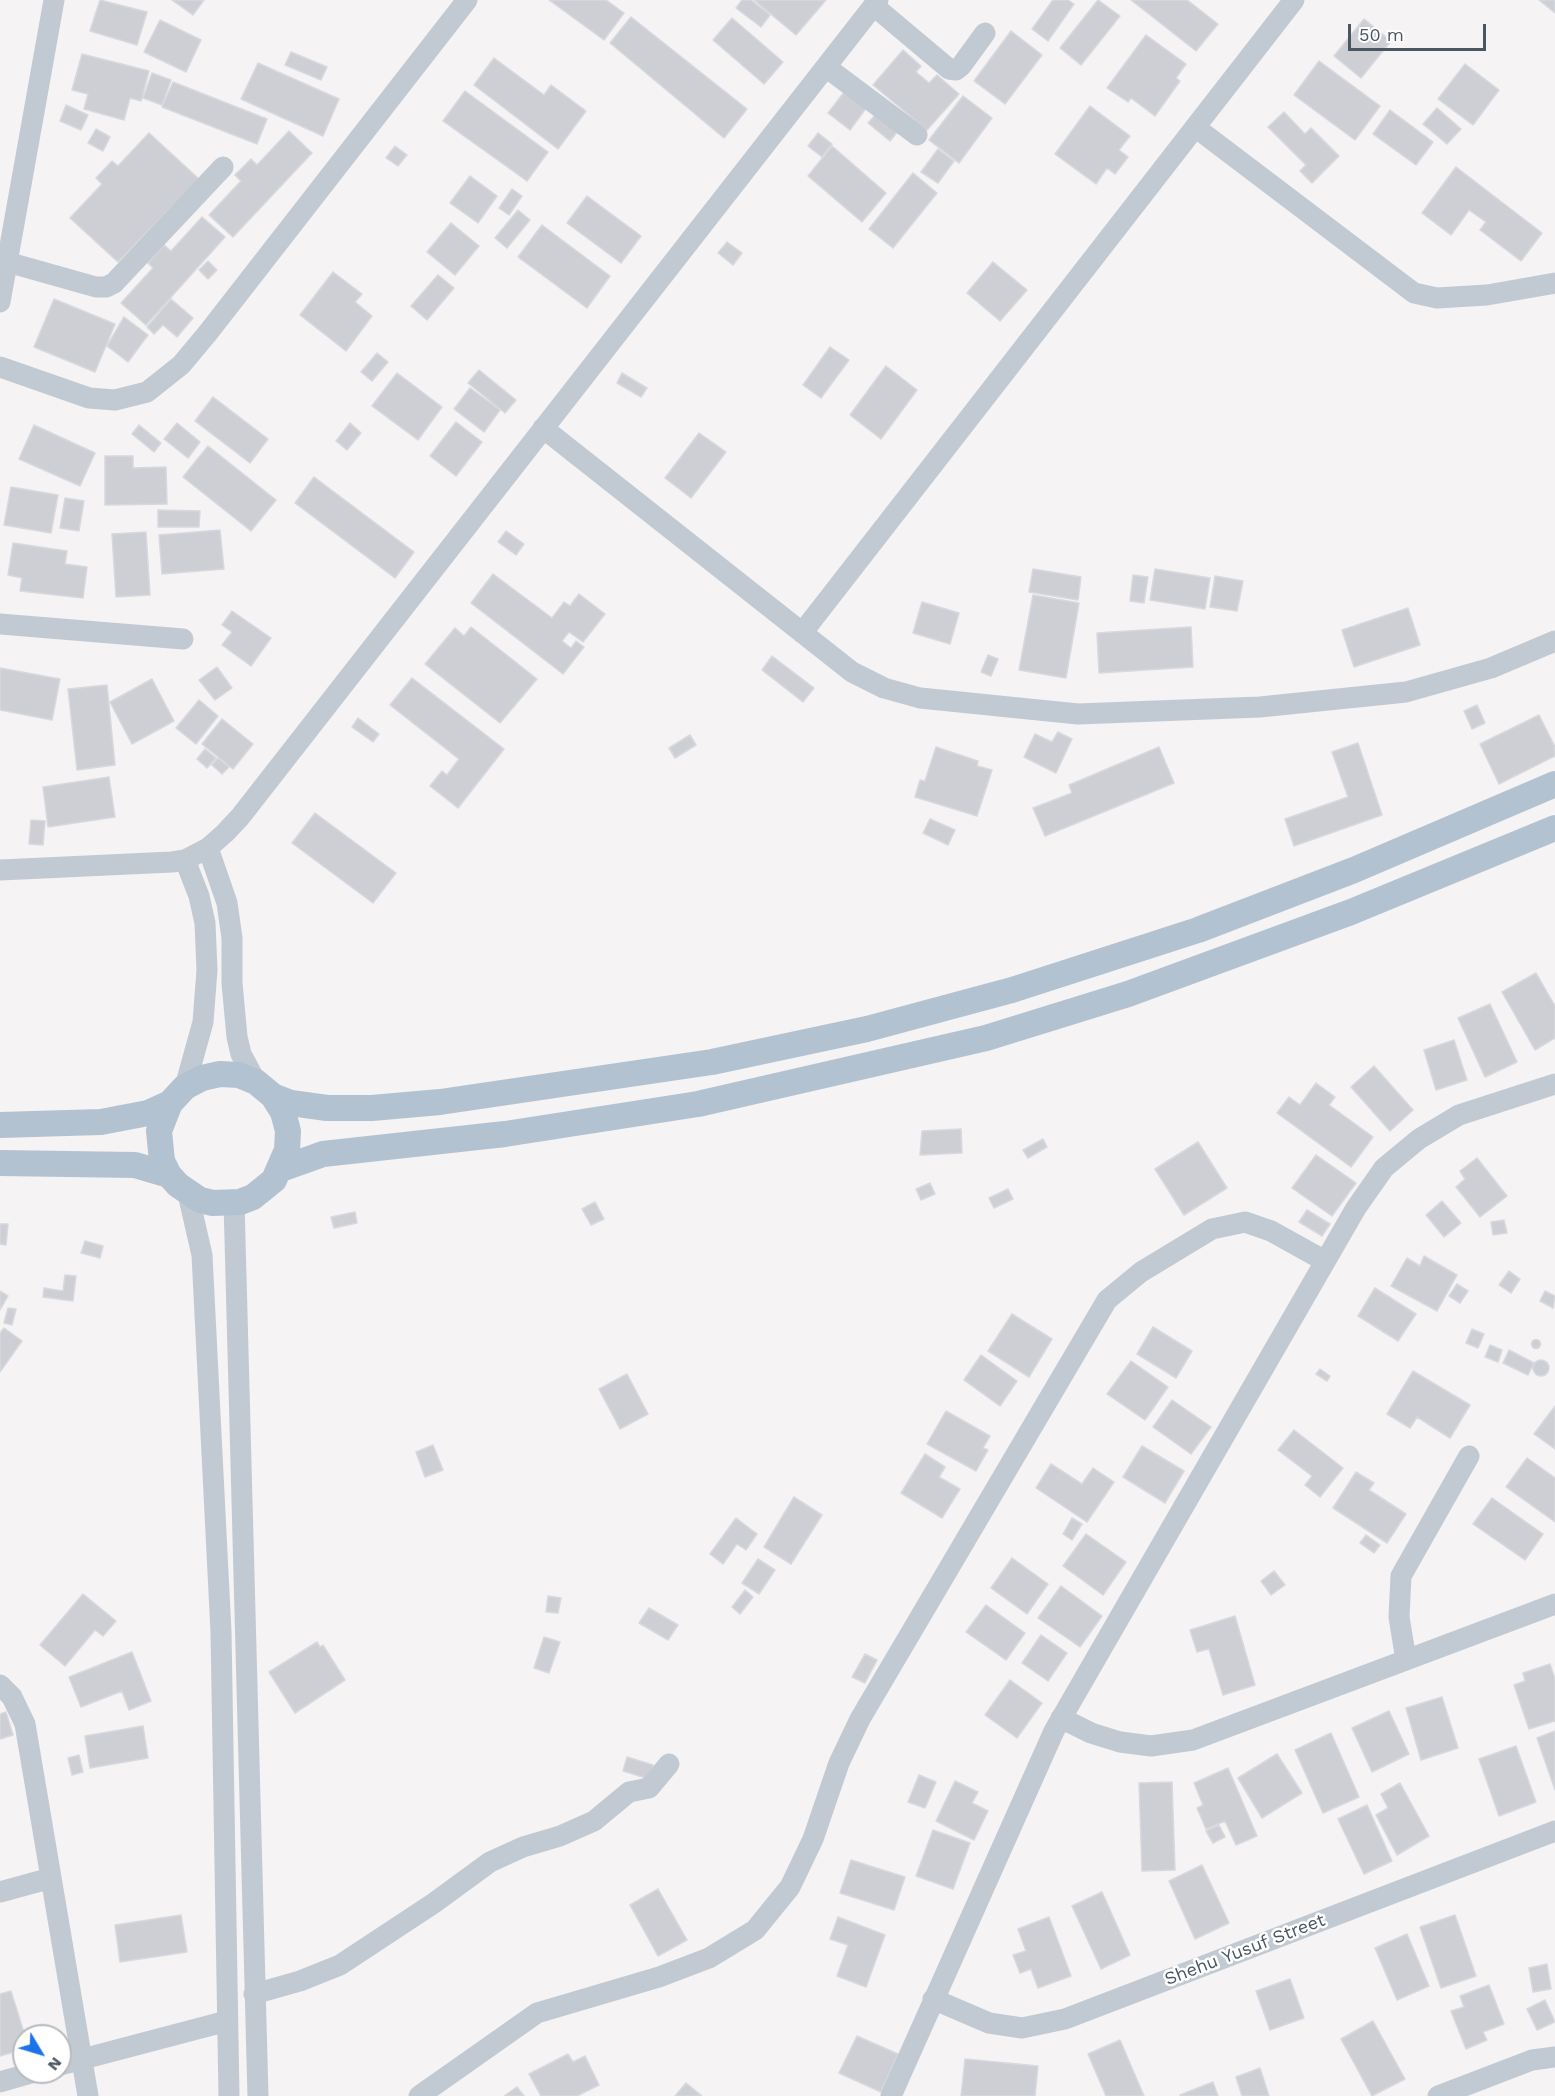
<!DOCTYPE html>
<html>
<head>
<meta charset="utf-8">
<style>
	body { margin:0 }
	#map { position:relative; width:1555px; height:2096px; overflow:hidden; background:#f5f3f3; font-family:"Work Sans",sans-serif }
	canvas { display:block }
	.north { position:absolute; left:12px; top:2024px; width:60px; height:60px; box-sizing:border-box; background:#fff; border:2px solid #b7bbc0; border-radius:50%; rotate:128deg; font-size:16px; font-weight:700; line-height:24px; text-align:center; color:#4a5661 }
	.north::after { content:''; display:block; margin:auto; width:21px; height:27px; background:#1a73e8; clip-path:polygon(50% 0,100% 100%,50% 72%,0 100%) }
	.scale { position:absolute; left:1348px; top:24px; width:138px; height:27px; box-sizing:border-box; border:3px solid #4a5661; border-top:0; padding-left:8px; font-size:18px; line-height:21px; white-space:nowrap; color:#4a5661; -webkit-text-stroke:4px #fff; paint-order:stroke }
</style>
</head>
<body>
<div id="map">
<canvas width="1555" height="2096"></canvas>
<div class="north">N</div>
<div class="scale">50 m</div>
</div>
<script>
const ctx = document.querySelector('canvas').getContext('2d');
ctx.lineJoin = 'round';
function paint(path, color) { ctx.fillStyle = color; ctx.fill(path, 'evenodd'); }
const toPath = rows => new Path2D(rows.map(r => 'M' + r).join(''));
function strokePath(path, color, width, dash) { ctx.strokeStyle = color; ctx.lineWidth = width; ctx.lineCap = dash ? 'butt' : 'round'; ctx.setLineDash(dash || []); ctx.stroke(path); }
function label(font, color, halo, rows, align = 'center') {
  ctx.font = font + ' "Work Sans",sans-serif'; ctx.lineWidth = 5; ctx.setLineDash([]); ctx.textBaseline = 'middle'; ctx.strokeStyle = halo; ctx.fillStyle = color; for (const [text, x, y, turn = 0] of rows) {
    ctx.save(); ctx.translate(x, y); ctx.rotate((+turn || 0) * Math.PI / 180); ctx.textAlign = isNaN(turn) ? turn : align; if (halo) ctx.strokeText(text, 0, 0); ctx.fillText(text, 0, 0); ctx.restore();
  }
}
const building = toPath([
	[100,0,147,12,137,45,90,31,100,0],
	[172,0,204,0,193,15,172,0],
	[549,0,606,0,624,13,604,40,549,0],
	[742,0,751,0,770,15,761,27,736,8,742,0],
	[754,0,826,0,796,35,754,0],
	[1053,0,1068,0,1074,4,1048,41,1032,29,1053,0],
	[1098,0,1120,16,1081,65,1060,48,1098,0],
	[1131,0,1187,0,1218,24,1196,51,1131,0],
	[1539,0,1555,0,1555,13,1539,0],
	[631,17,747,109,724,138,610,43,631,17],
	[732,18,783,62,764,84,713,40,732,18],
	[1364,19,1391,41,1361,78,1334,56,1364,19],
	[160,20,201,40,186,72,144,52,160,20],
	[1011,31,1042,55,1005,104,974,81,1011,31],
	[1146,35,1186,64,1176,78,1180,81,1155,116,1131,98,1128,102,1107,88,1146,35],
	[903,50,921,66,916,72,929,83,937,75,959,94,927,130,873,85,903,50],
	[291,52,327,67,321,80,285,65,291,52],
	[82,54,149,71,141,101,130,98,124,120,84,109,88,94,72,90,82,54],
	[494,58,544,95,551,85,586,111,558,149,474,85,494,58],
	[1319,61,1380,106,1355,140,1294,95,1319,61],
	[258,63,339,99,323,136,241,99,258,63],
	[1465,64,1499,90,1473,125,1438,99,1465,64],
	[152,73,171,80,162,105,143,98,152,73],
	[173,82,267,119,257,144,162,107,173,82],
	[465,91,548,152,527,181,443,121,465,91],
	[845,91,867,107,850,130,828,113,845,91],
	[963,96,992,118,959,163,929,140,963,96],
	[66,105,88,115,81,130,60,121,66,105],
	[1090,106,1130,136,1119,150,1128,157,1115,174,1107,168,1096,184,1055,154,1090,106],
	[1437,108,1461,129,1447,144,1423,124,1437,108],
	[1390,110,1433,142,1416,165,1373,134,1390,110],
	[1284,112,1305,134,1311,128,1339,156,1312,183,1300,171,1306,165,1268,127,1284,112],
	[876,114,898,131,890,141,868,123,876,114],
	[96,129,110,137,103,151,88,143,96,129],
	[289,131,312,153,233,237,209,215,241,181,235,175,251,159,257,165,289,131],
	[149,133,199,179,118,262,70,218,102,184,96,178,112,161,118,166,149,133],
	[818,133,832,144,822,157,808,146,818,133],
	[395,146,407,155,398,166,386,158,395,146],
	[832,146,886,193,862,222,808,176,832,146],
	[938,149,954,161,938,183,921,172,938,149],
	[1456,167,1542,233,1521,261,1480,230,1486,222,1469,210,1451,235,1422,213,1456,167],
	[913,173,937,193,893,248,869,229,913,173],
	[470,176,497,196,478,223,450,203,470,176],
	[512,189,522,196,509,215,499,208,512,189],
	[587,196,641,236,621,263,567,223,587,196],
	[518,210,530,220,507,248,495,238,518,210],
	[202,217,225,237,146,325,121,303,153,268,148,263,164,245,171,251,202,217],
	[451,223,479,246,455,275,427,252,451,223],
	[542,225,610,276,587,308,518,257,542,225],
	[727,242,742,253,733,265,718,253,727,242],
	[208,261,217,270,208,279,199,270,208,261],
	[993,262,1027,290,1000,321,967,293,993,262],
	[333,272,362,294,355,302,372,316,346,351,300,315,333,272],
	[438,275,454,288,427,320,411,306,438,275],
	[54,299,115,324,95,372,34,347,54,299],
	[171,299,193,318,177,337,163,325,154,334,147,327,171,299],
	[124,317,148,335,128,362,107,346,124,317],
	[830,347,849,360,821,398,803,385,830,347],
	[377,353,388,362,372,381,361,372,377,353],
	[886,366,917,390,881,439,850,415,886,366],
	[479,370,516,400,505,413,468,383,479,370],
	[397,373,442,407,418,440,372,406,397,373],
	[622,373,647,388,641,397,617,383,622,373],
	[470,388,500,410,484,432,454,409,470,388],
	[213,397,268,439,250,463,195,421,213,397],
	[456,422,482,442,456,476,430,456,456,422],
	[177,423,200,442,188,458,164,439,177,423],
	[350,423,361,433,347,450,336,441,350,423],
	[34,425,95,453,80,486,19,459,34,425],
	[139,425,161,443,154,452,132,434,139,425],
	[699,433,726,452,691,498,665,478,699,433],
	[208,446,276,500,251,531,183,477,208,446],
	[105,456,133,456,133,468,166,467,167,504,105,505,105,456],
	[314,477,414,552,395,578,295,503,314,477],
	[11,487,58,495,51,533,4,525,11,487],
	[65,498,84,501,79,531,60,528,65,498],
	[158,510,200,511,199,527,158,527,158,510],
	[220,530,224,569,162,574,159,535,220,530],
	[506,531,524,544,516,555,498,542,506,531],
	[146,532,150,595,116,597,112,534,146,532],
	[13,543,67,551,65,564,87,567,83,598,20,591,22,578,8,575,13,543],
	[1033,569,1081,577,1078,600,1029,592,1033,569],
	[1155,569,1210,578,1205,609,1150,600,1155,569],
	[493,574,552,618,564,602,570,606,579,594,605,614,583,642,569,632,562,641,571,648,576,641,584,647,563,674,471,603,493,574],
	[1133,575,1148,577,1144,603,1130,601,1133,575],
	[1215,576,1243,581,1237,611,1210,607,1215,576],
	[1033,595,1079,603,1066,678,1019,670,1033,595],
	[922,602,959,613,950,644,913,633,922,602],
	[1408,608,1420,645,1354,667,1342,630,1408,608],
	[232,611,271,638,251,666,222,645,232,632,222,625,232,611],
	[471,627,537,679,500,723,425,664,455,628,464,636,471,627],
	[1191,627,1193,667,1099,673,1097,633,1191,627],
	[988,655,998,659,991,676,981,672,988,655],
	[772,656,814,688,803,702,762,670,772,656],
	[217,667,232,688,215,700,199,680,217,667],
	[0,668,60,679,52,720,0,710,0,668],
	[412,678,504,749,458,808,430,786,442,771,447,775,459,759,390,705,412,678],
	[152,679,174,721,132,744,110,702,152,679],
	[107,685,115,765,77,770,68,689,107,685],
	[199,700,218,716,196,744,176,728,199,700],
	[1477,705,1485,723,1472,729,1464,711,1477,705],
	[1539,715,1555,747,1555,756,1499,784,1480,744,1539,715],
	[358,718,379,734,373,742,352,727,358,718],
	[222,719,253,744,233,769,202,744,222,719],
	[1058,732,1072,739,1056,773,1024,757,1035,734,1052,742,1058,732],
	[690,735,696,745,675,758,669,748,690,735],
	[1358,743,1382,815,1294,846,1285,819,1348,797,1332,752,1358,743],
	[936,747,978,761,977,766,992,770,977,816,915,797,920,780,925,781,936,747],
	[1159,747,1174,783,1045,836,1033,808,1072,793,1069,785,1159,747],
	[205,749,216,758,207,768,197,759,205,749],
	[218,758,229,767,222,774,212,765,218,758],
	[109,777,115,817,48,827,43,787,109,777],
	[315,813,396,873,373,903,292,843,315,813],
	[930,819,955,830,948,845,923,833,930,819],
	[31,820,45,821,43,845,29,844,31,820],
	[1536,973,1555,1006,1555,1038,1535,1050,1502,992,1536,973],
	[1490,1004,1517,1062,1485,1077,1458,1018,1490,1004],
	[1454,1040,1467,1080,1436,1090,1424,1050,1454,1040],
	[1374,1066,1413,1110,1390,1131,1351,1087,1374,1066],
	[1316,1083,1335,1097,1329,1105,1373,1137,1351,1167,1277,1113,1289,1097,1300,1105,1316,1083],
	[961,1129,962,1153,920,1155,922,1131,961,1129],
	[1043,1139,1047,1147,1028,1158,1023,1150,1043,1139],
	[1198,1142,1227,1188,1184,1215,1155,1169,1198,1142],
	[1316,1155,1356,1183,1332,1216,1292,1188,1316,1155],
	[1477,1158,1507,1196,1480,1217,1456,1187,1465,1179,1460,1171,1477,1158],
	[930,1183,935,1194,921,1200,916,1189,930,1183],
	[1008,1189,1013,1199,994,1208,989,1198,1008,1189],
	[1442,1201,1461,1223,1444,1237,1426,1215,1442,1201],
	[595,1202,604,1219,591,1225,582,1209,595,1202],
	[1307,1210,1330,1224,1322,1236,1299,1222,1307,1210],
	[355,1212,357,1223,334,1228,331,1217,355,1212],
	[1504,1220,1507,1233,1493,1235,1491,1222,1504,1220],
	[0,1224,8,1224,6,1245,0,1244,0,1224],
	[85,1241,103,1246,100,1258,81,1253,85,1241],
	[1424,1256,1457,1275,1437,1311,1391,1286,1407,1258,1420,1266,1424,1256],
	[1509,1271,1520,1279,1511,1293,1499,1285,1509,1271],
	[65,1275,76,1276,73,1301,43,1297,44,1288,63,1291,65,1275],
	[1457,1284,1468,1291,1460,1303,1449,1296,1457,1284],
	[1375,1288,1416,1314,1398,1341,1358,1316,1375,1288],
	[0,1291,8,1296,0,1310,0,1291],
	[1545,1291,1555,1296,1553,1308,1540,1301,1545,1291],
	[8,1308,16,1309,12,1325,4,1323,8,1308],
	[1012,1314,1052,1339,1029,1377,988,1351,1012,1314],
	[1153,1327,1192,1351,1176,1378,1137,1354,1153,1327],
	[4,1328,22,1341,0,1372,0,1333,4,1328],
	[1472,1329,1484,1334,1478,1348,1466,1343,1472,1329],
	'1531.5 1344a4.5 4.5 0 1 1 9 0a4.5 4.5 0 1 1-9 0Z',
	[1490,1345,1502,1350,1498,1362,1485,1357,1490,1345],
	[1509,1350,1534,1363,1528,1375,1503,1363,1509,1350],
	[981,1355,1017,1381,1000,1406,964,1380,981,1355],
	'1533 1368a8 8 0 1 1 16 0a8 8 0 1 1-16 0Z',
	[1131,1361,1168,1387,1145,1420,1107,1394,1131,1361],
	[1320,1369,1330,1376,1327,1381,1316,1374,1320,1369],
	[1413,1371,1470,1405,1450,1438,1417,1417,1410,1428,1387,1414,1413,1371],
	[627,1374,648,1414,620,1429,599,1389,627,1374],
	[1172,1400,1211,1427,1191,1454,1153,1427,1172,1400],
	[1555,1406,1555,1449,1534,1434,1555,1406],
	[946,1411,990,1436,983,1448,988,1450,976,1471,927,1444,946,1411],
	[1294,1430,1343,1468,1320,1497,1305,1485,1312,1476,1278,1450,1294,1430],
	[433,1445,443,1470,425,1477,416,1452,433,1445],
	[1142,1446,1184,1471,1165,1503,1123,1477,1142,1446],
	[925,1454,945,1467,939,1477,960,1489,942,1518,901,1493,925,1454],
	[1527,1458,1555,1478,1555,1522,1506,1487,1527,1458],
	[1051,1464,1082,1484,1093,1468,1114,1482,1087,1522,1036,1488,1051,1464],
	[1356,1472,1374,1483,1369,1490,1406,1514,1387,1543,1333,1508,1356,1472],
	[794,1497,822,1515,791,1564,764,1547,794,1497],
	[1492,1498,1543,1534,1525,1560,1473,1524,1492,1498],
	[736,1518,757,1534,746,1550,737,1544,723,1564,710,1554,736,1518],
	[1072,1518,1082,1524,1072,1540,1063,1534,1072,1518],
	[1086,1534,1126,1562,1103,1595,1063,1566,1086,1534],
	[1366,1535,1380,1545,1374,1553,1360,1543,1366,1535],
	[1012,1558,1048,1584,1027,1614,991,1588,1012,1558],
	[758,1559,775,1570,759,1594,742,1583,758,1559],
	[1274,1571,1285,1585,1271,1595,1261,1581,1274,1571],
	[1061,1586,1102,1616,1080,1647,1038,1618,1061,1586],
	[745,1590,753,1597,740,1614,732,1607,745,1590],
	[83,1594,116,1621,103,1636,95,1630,65,1666,40,1645,83,1594],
	[548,1596,561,1598,558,1613,546,1612,548,1596],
	[986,1605,1025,1633,1006,1660,966,1632,986,1605],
	[649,1608,678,1625,668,1640,639,1623,649,1608],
	[1235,1616,1255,1685,1223,1695,1209,1649,1197,1652,1190,1630,1235,1616],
	[1041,1635,1067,1653,1048,1681,1022,1663,1041,1635],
	[544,1637,560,1642,549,1673,534,1668,544,1637],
	[317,1642,320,1647,323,1645,345,1680,295,1713,269,1672,317,1642],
	[132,1652,151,1701,129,1710,122,1691,81,1707,69,1677,132,1652],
	[865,1654,877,1660,865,1683,852,1677,865,1654],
	[1550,1664,1555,1679,1555,1721,1529,1729,1514,1685,1525,1681,1523,1673,1550,1664],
	[1010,1680,1042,1703,1017,1738,985,1715,1010,1680],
	[1442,1697,1458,1748,1421,1760,1406,1708,1442,1697],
	[1389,1711,1409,1754,1372,1772,1352,1728,1389,1711],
	[6,1712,13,1735,0,1739,0,1714,6,1712],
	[143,1726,148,1758,90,1768,85,1736,143,1726],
	[1555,1731,1555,1790,1537,1738,1555,1731],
	[1331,1733,1359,1797,1323,1813,1295,1750,1331,1733],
	[1516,1746,1536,1802,1499,1816,1479,1759,1516,1746],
	[1277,1754,1302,1793,1262,1818,1238,1778,1277,1754],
	[79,1755,83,1772,72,1775,68,1758,79,1755],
	[627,1757,653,1765,649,1779,623,1771,627,1757],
	[1228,1768,1257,1836,1236,1845,1225,1821,1206,1829,1197,1808,1203,1805,1194,1783,1228,1768],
	[919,1775,936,1782,925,1808,908,1802,919,1775],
	[955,1781,978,1792,972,1803,988,1811,974,1840,936,1821,955,1781],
	[1172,1782,1175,1870,1142,1871,1139,1783,1172,1782],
	[1400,1783,1429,1836,1397,1855,1376,1815,1388,1808,1381,1794,1400,1783],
	[1367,1805,1392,1861,1364,1874,1338,1819,1367,1805],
	[1219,1825,1225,1837,1213,1843,1206,1831,1219,1825],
	[933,1830,970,1843,953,1889,916,1876,933,1830],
	[851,1860,905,1877,894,1910,840,1893,851,1860],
	[1202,1865,1229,1923,1195,1939,1169,1881,1202,1865],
	[658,1889,687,1940,658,1956,630,1905,658,1889],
	[1102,1892,1130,1955,1101,1969,1072,1906,1102,1892],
	[181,1915,187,1952,120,1962,115,1925,181,1915],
	[1455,1915,1476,1976,1441,1988,1420,1927,1455,1915],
	[838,1917,885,1935,866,1987,837,1976,848,1945,830,1939,838,1917],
	[1049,1917,1071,1976,1038,1988,1031,1969,1020,1973,1013,1955,1026,1951,1018,1929,1049,1917],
	[1407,1934,1429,1986,1397,2000,1375,1948,1407,1934],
	[1547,1964,1551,1989,1533,1992,1529,1968,1547,1964],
	[1290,1979,1304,2018,1270,2030,1256,1991,1290,1979],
	[1489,1985,1504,2024,1483,2032,1487,2040,1466,2049,1451,2011,1464,2007,1460,1996,1489,1985],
	[11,1991,25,2036,24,2049,0,2056,0,1994,11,1991],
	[1545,2000,1555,2022,1537,2030,1527,2009,1545,2000],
	[1373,2021,1405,2079,1372,2096,1341,2039,1373,2021],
	[857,2036,898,2054,881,2092,839,2073,857,2036],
	[1120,2040,1144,2096,1106,2096,1088,2054,1120,2040],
	[568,2054,573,2062,585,2056,599,2085,577,2096,541,2096,529,2074,568,2054],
	[965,2059,1038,2066,1035,2096,961,2096,965,2059],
	[1260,2068,1269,2096,1242,2096,1236,2077,1260,2068],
	[1213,2082,1218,2096,1180,2096,1180,2095,1213,2082],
	[686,2083,702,2096,675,2096,686,2083],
	[517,2087,524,2096,504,2096,517,2087]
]);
paint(building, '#cdcfd5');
strokePath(building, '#d7d9de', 1.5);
strokePath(toPath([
	[874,6,949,69,956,70,961,66,985,33],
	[826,67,917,135],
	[1195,127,1414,293,1437,298,1487,295,1555,283],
	[7,262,96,287,106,287,114,283,223,167],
	[0,302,54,0],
	[0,367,89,398,115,400,147,392,181,365,207,334,467,0],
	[543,428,852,672,884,688,920,698,1078,714,1260,707,1406,692,1491,668,1555,641],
	[0,624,183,639],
	[802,633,1294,0],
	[208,848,227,903,232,938,232,983,237,1037,241,1054,256,1082],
	[0,870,172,862,185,860,208,848,225,833,240,817,878,0],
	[185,1087,203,1022,207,970,205,923,199,896,185,860],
	[188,1194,202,1255,221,1632,229,2096],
	[234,1202,258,2096],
	[1406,1660,1399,1617,1401,1576,1469,1456],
	[0,1685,12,1697,25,1724,88,2096],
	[1061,1718,1091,1733,1120,1742,1151,1746,1193,1740,1555,1604],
	[0,1892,51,1878],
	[254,1994,300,1981,340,1965,434,1903,490,1862,523,1847,560,1836,594,1821,629,1792,649,1788,669,1764],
	[933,1999,989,2023,1022,2028,1065,2019,1555,1831],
	[60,2065,227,2021],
	[0,2082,35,2072],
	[419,2096,537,2013,659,1977,709,1958,755,1930,790,1887,813,1839,839,1763,860,1719,1107,1300,1141,1272,1212,1229,1245,1222,1271,1231,1325,1261],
	[891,2096,1054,1731,1356,1208,1384,1168,1419,1139,1459,1115,1555,1084],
	[1438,2096,1532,2060,1555,2057]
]), '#c1cad2', 21);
strokePath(toPath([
	[273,1096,291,1103,327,1108,372,1108,440,1102,712,1062,867,1029,1012,990,1198,930,1354,870,1555,784],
	[0,1125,101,1122,148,1113,170,1103],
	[0,1163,135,1165,169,1175,178,1185,200,1200,213,1203,240,1202,253,1197,274,1180,287,1150,288,1131,283,1112,273,1096,256,1082,239,1075,220,1074,202,1078,185,1087,170,1103,159,1131,162,1161,169,1175],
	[281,1169,323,1154,505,1134,698,1104,986,1038,1128,994,1351,912,1555,828]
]), '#b3c2d1', 26);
label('18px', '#4a5661', '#fff', [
	["Shehu Yusuf Street",1245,1950,-21]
]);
</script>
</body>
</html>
